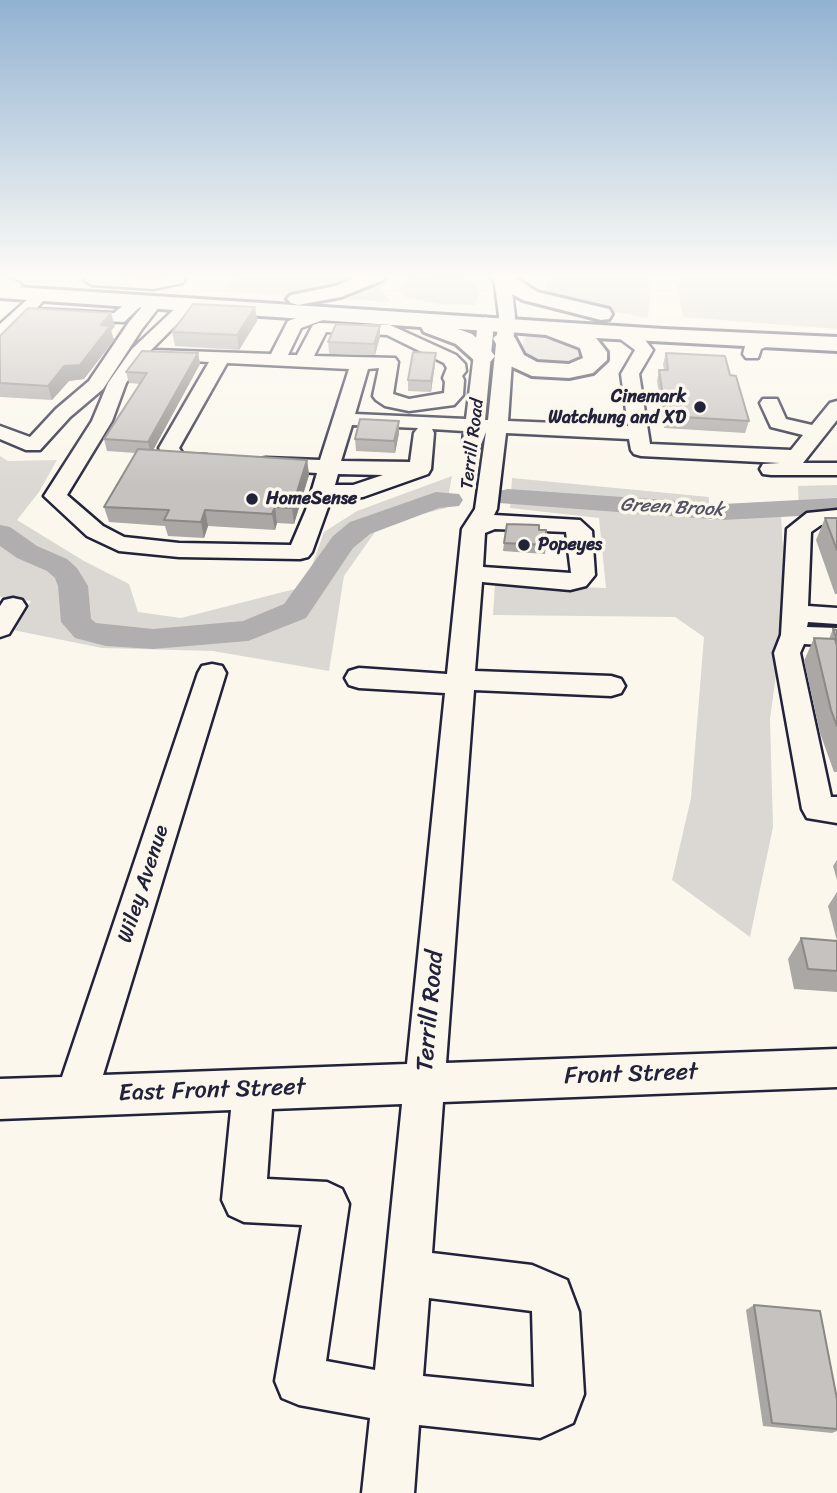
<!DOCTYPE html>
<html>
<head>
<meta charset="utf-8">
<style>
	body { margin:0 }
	canvas { display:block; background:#fbf7ec }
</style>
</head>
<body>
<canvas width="837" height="1493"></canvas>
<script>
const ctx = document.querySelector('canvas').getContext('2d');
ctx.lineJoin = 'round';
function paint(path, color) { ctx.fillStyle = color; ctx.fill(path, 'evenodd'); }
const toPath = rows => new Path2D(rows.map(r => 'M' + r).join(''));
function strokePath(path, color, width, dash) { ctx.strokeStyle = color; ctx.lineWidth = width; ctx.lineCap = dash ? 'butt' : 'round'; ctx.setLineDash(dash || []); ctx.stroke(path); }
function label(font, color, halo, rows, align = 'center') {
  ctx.font = font + ' Sriracha,sans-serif'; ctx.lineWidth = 7; ctx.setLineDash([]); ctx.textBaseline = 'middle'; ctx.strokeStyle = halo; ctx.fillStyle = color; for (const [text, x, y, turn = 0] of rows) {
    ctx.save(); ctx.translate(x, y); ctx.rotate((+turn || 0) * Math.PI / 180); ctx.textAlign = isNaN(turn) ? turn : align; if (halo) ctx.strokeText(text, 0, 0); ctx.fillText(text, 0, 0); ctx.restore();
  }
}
paint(toPath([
	[234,276,359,276,326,290,291,296,223,292],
	[388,276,394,276,380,289,391,302,325,298],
	[416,276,466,278,476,283,479,292,475,305,438,304,405,297,399,290,403,282],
	[546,276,652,276,648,318,609,311,546,294],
	[675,276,837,276,837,329,683,317],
	[528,335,563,337,587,347,581,365,529,363,523,346,524,339],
	[0,456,8,461,57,460,39,492,17,520,84,561,129,584,138,612,181,618,299,588,309,574,324,532,357,511,452,476,446,508,391,522,375,532,344,576,329,671,213,651,102,648,13,630,31,601,0,597],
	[512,478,709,497,709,520,781,515,786,600,770,719,773,827,750,937,672,880,691,798,704,637,675,617,493,615,495,584,606,588,599,518,510,508],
	[837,485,837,512,799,513,798,486]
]), '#dbd8d3');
paint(toPath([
	[508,489,723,504,837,498,837,514,723,520,499,503,495,497,499,491,508,489],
	[436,492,459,494,463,500,459,506,439,508,370,534,353,548,306,618,248,641,153,649,106,646,75,638,61,622,58,586,55,578,47,571,17,558,0,546,0,525,10,527,37,546,67,559,77,568,88,586,91,619,96,623,153,629,243,621,284,604,333,536,350,522,436,492]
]), '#b1aeb0');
const minor = toPath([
	[0,276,20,283,22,286,14,291,0,286,0,276],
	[88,276,153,279,187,276,182,283,153,289,92,285,84,280,88,276],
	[491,276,507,276,511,284,515,316,508,421,628,426,621,374,635,350,611,332,620,327,645,340,653,350,639,374,650,444,791,450,803,435,771,427,760,403,763,399,777,399,786,419,812,425,830,403,837,401,837,420,803,463,837,463,837,475,771,475,763,474,760,469,763,464,780,463,641,456,634,454,631,450,629,439,506,433,497,509,494,515,580,520,592,531,595,575,586,586,570,590,482,582,475,671,611,676,621,679,625,686,621,693,611,696,474,690,446,1063,837,1049,837,1087,443,1102,432,1253,532,1265,567,1280,579,1312,584,1394,573,1423,540,1438,419,1425,414,1493,362,1493,370,1418,299,1405,282,1398,275,1381,302,1225,244,1222,229,1215,222,1200,231,1110,0,1119,0,1079,62,1077,198,673,202,666,212,664,222,666,226,673,103,1075,407,1064,445,693,359,688,349,685,345,678,349,671,359,668,447,674,462,529,475,509,486,432,480,447,473,449,466,447,463,443,464,431,432,429,434,433,431,469,428,474,363,497,331,499,312,552,308,557,300,559,179,557,119,551,87,536,44,496,92,421,108,383,132,349,183,301,189,299,197,304,144,357,126,383,112,421,67,495,103,526,124,537,179,543,291,545,306,510,317,473,266,470,258,469,255,464,258,459,266,458,320,460,349,369,227,363,179,448,183,454,206,455,213,457,217,461,213,465,206,467,177,466,170,464,159,448,209,362,160,359,154,358,151,354,154,350,271,354,288,321,325,308,331,309,333,313,331,317,301,328,288,355,297,355,313,325,319,323,390,325,456,355,465,364,466,371,462,376,464,380,463,395,454,405,409,411,385,406,376,400,373,396,379,368,368,369,355,414,466,419,478,322,486,317,494,322,485,420,488,420,499,316,495,284,491,276],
	[326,332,387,335,444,363,447,368,443,378,445,382,444,393,409,399,393,394,398,362,395,358,314,356,326,332],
	[352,425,418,428,414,433,410,462,341,461,352,425],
	[338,474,383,475,353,485,335,485,338,474],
	[495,529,566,532,571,573,483,567,485,533,495,529],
	[402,1104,375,1370,326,1361,349,1204,342,1189,327,1182,267,1179,272,1109,402,1104],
	[429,1298,532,1311,534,1387,423,1376,429,1298],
	[35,296,43,301,36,309,114,313,132,298,144,298,146,301,124,322,26,318,6,337,0,338,0,324,29,298,35,296],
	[155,297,163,302,142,329,103,389,70,417,40,450,26,450,0,439,0,426,30,437,56,409,89,381,129,322,149,299,155,297],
	[764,336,773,341,770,345,761,349,758,358,746,358,743,354,746,342,764,336],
	[837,510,837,524,821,525,811,532,808,606,837,608,837,624,808,622,807,627,837,628,837,646,804,644,800,653,831,797,837,797,837,823,807,818,802,809,774,653,781,635,787,529,807,513,837,510],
	[13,598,22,600,26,606,9,634,0,637,0,606,4,600,13,598]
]);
const highway = toPath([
	[358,276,386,276,383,280,341,297,298,305,291,303,287,299,291,295,336,286,358,276],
	[490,276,513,276,537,292,609,309,612,314,609,319,601,320,523,300,506,291,490,276],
	[0,286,663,329,837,337,837,351,596,338,607,352,607,360,593,373,569,378,532,376,506,364,493,338,501,332,458,329,472,334,491,351,495,356,491,361,483,363,475,361,456,344,424,332,421,327,0,298,0,286],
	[509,332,546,335,580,348,583,358,569,364,537,362,524,355,515,338,509,332]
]);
strokePath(minor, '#22223b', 5);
strokePath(highway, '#22223b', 6);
paint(minor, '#fbf7ec');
paint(highway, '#fbf7ec');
paint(toPath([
	[255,307,257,321,239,350,175,346,172,332],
	[115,326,111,331,114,340,84,379,69,381,52,400,0,397,0,336],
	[380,326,380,337,375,355,329,354,328,342],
	[198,353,200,364,153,450,307,460,309,475,294,524,277,523,275,530,208,526,204,538,168,536,165,526,109,522,104,507,136,453,107,451,104,439,140,384,129,383,126,372],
	[666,353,730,375,749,421,745,433,664,428,657,381,659,370,664,370,663,364],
	[435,364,431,392,408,391,408,380],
	[399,433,395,453,356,451,355,439],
	[825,518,837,518,837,594,835,594,816,540],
	[539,530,546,545,545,554,503,551,504,543],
	[833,629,837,630,837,772,834,772,820,733,804,661,814,638,829,639],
	[837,860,837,880,833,866],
	[837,892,837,992,794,989,788,959,801,938,837,941,828,906],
	[754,1305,837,1399,837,1431,832,1433,763,1426,746,1310]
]), '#aaa7a5');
paint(toPath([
	[255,307,257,321,239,350,237,335],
	[111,313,115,326,111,331,114,340,84,379,69,381,52,400,48,386],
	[380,326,380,337,375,355,374,344],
	[198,353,200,364,151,454,148,442],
	[436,353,435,364,431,392,431,381],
	[399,421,399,433,395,453,394,441],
	[307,460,309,475,294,524,292,508],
	[275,507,277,523,275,530,272,514],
	[205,510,208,526,204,538,201,522]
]), '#8b8886');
const building = toPath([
	[193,304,255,307,237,335,172,332,193,304],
	[28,308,111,313,101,325,110,326,80,365,64,366,48,386,0,383,0,336,28,308],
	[336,324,380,326,374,344,328,342,336,324],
	[142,351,198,353,148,442,104,439,147,373,126,372,142,351],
	[413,352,436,353,431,381,408,380,413,352],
	[666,353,725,356,730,375,736,376,749,421,666,416,659,370,668,370,666,353],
	[360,419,399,421,394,441,355,439,360,419],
	[138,449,307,460,292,508,275,507,272,514,205,510,201,522,164,520,169,510,104,507,138,449],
	[825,518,837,518,837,550,825,518],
	[507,524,539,525,539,530,546,530,546,545,504,543,507,524],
	[833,629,837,630,837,640,833,629],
	[814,638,835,639,837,646,837,726,831,710,814,638],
	[801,938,837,941,837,971,808,969,801,938],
	[754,1305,820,1311,837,1399,837,1429,772,1423,754,1305]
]);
paint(building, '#c6c2c0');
strokePath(building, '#8b8886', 2);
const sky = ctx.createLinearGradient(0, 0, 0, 485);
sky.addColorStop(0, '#92b2d2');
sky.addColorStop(0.57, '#fdfbf6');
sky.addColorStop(1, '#fdfbf600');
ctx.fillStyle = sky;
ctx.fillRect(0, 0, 837, 485);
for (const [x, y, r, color] of [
	[700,407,7,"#22223b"],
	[252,499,7,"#22223b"],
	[524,545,7,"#22223b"]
]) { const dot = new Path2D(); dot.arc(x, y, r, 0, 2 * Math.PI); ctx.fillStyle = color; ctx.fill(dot); strokePath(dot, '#fbf7ec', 2.5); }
label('bold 18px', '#22223b', '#fbf7ec', [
	["Cinemark",686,397,"right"],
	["Watchung and XD",686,418,"right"],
	["HomeSense",266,499],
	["Popeyes",538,545]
], 'left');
label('18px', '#22223b', '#fbf7ec', [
	["Terrill Road",473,444,-83]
]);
label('italic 19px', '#545364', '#fbf7ec', [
	["Green Brook",672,508,3]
]);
label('21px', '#22223b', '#fbf7ec', [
	["Wiley Avenue",144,884,-72]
]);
label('24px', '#22223b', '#fbf7ec', [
	["Terrill Road",431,1011,-85],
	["Front Street",631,1075,-2],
	["East Front Street",212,1091,-2]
]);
</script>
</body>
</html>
